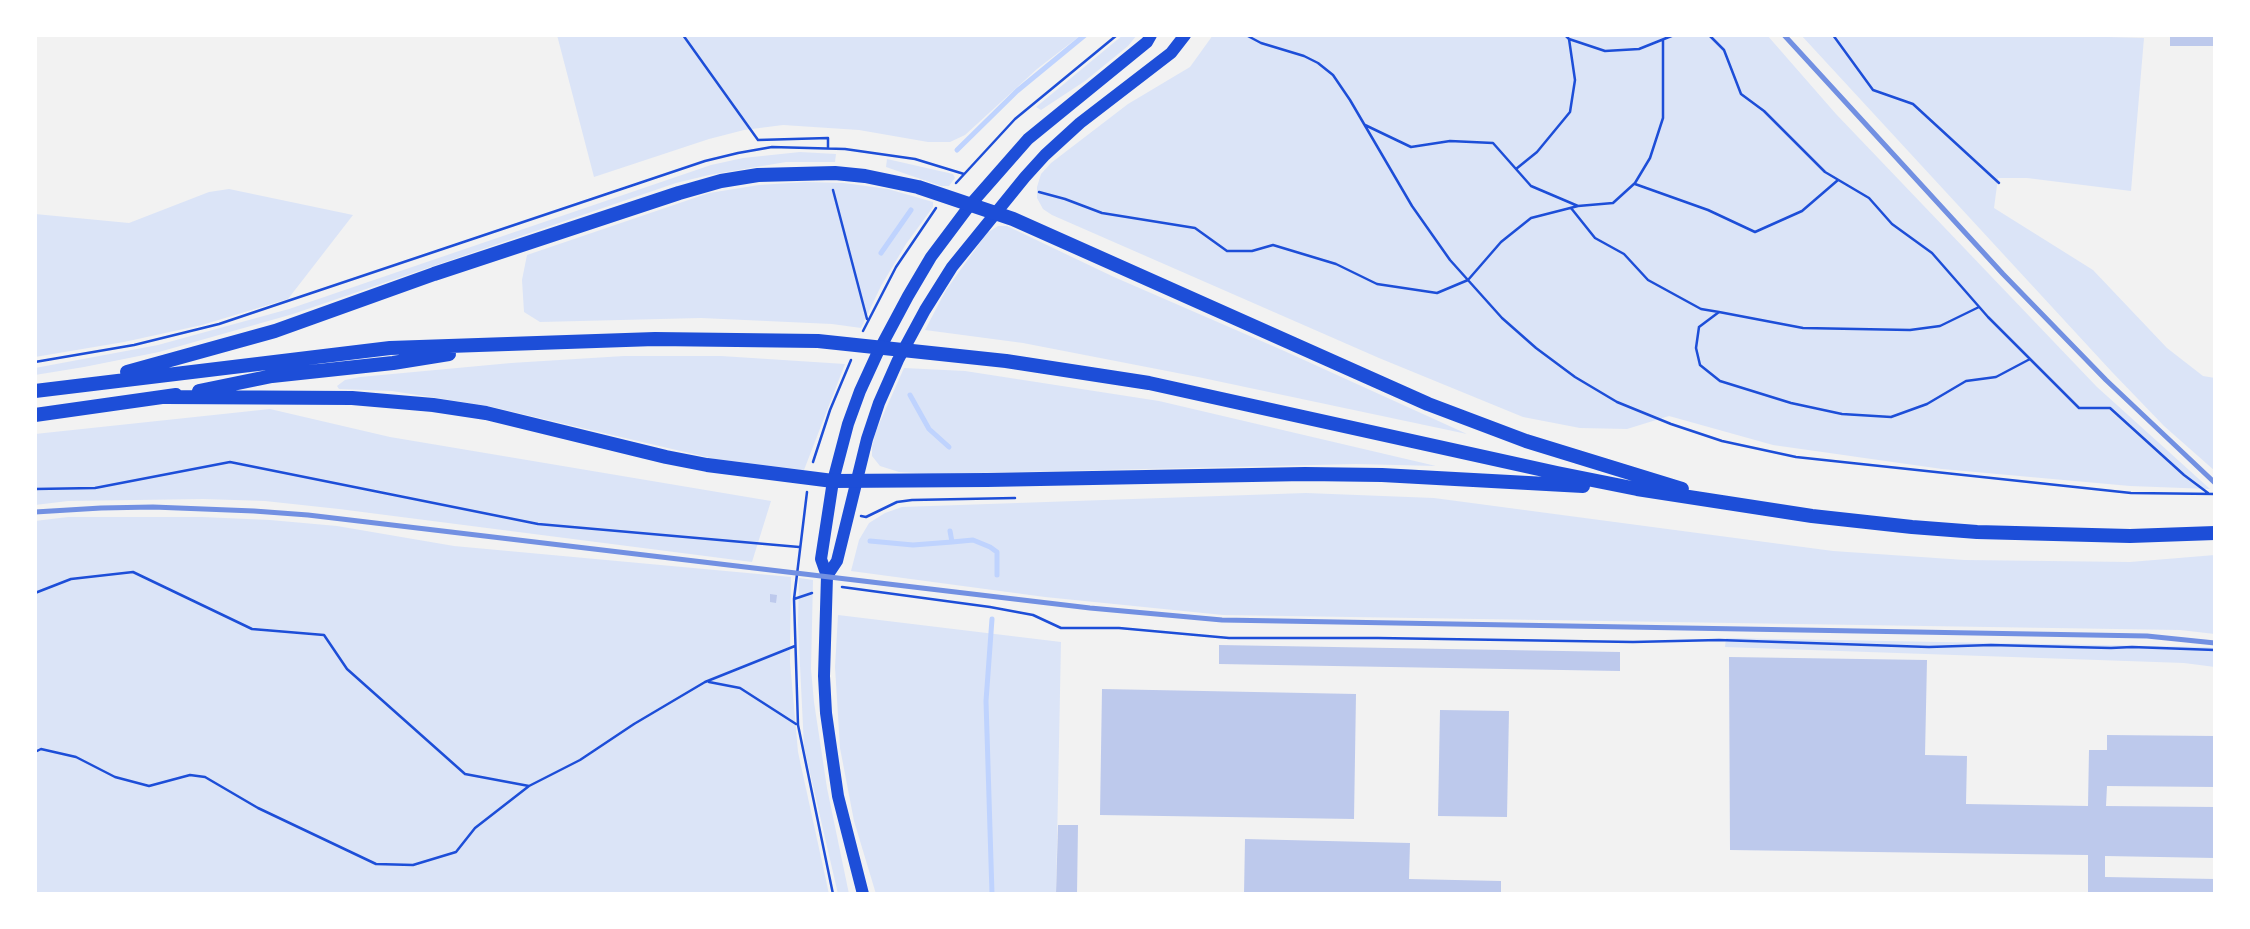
<!DOCTYPE html>
<html>
<head>
<meta charset="utf-8">
<style>
	body { margin:0 }
	#map { position:relative; width:2250px; height:929px; overflow:hidden; background:#f2f2f2; font-family:"Open Sans",sans-serif }
	canvas { display:block }
	.frame { position:absolute; inset:0; border:37px solid #fff; pointer-events:none }
</style>
</head>
<body>
<div id="map">
<canvas width="2250" height="929"></canvas>
<div class="frame"></div>
</div>
<script>
const ctx = document.querySelector('canvas').getContext('2d');
ctx.lineJoin = 'round';
function paint(path, color) { ctx.fillStyle = color; ctx.fill(path, 'evenodd'); }
const toPath = rows => new Path2D(rows.map(r => 'M' + r).join(''));
function strokePath(path, color, width, dash) { ctx.strokeStyle = color; ctx.lineWidth = width; ctx.lineCap = dash ? 'butt' : 'round'; ctx.setLineDash(dash || []); ctx.stroke(path); }
paint(toPath([
	[557,35,1081,35,1037,69,965,135,950,142,928,142,859,130,783,125,744,130,709,139,594,177],
	[1123,35,1137,35,1128,46,1085,81,1041,110,1036,107],
	[1213,35,1767,35,1836,114,2097,387,2210,489,2130,486,1942,469,1773,445,1669,416,1627,429,1580,428,1523,417,1379,358,1052,215,1043,209,1037,198,1037,187,1041,174,1051,163,1128,104,1190,67],
	[1801,35,2038,35,2144,38,2131,191,2027,178,1998,178,1994,208,2093,270,2167,348,2203,376,2215,378,2215,471,2164,426,2112,372],
	[800,152,836,154,835,162,786,162,709,175,676,183,293,314,159,352,84,367,35,375,35,368,158,345,289,309,711,165,743,158],
	[887,159,953,174,955,178,949,186,941,186,886,167],
	[805,182,844,183,888,189,933,202,933,207,906,244,881,286,861,328,832,324,701,318,540,322,524,312,522,280,527,255,709,193,759,185],
	[229,189,353,215,288,299,202,325,124,342,35,357,35,214,129,223,209,192],
	[998,226,1007,226,1114,277,1282,350,1467,434,1198,377,1023,343,925,330,946,290,987,233],
	[624,356,721,356,845,364,804,470,715,459,488,406,392,391,339,389,337,386,345,380,360,377,511,363],
	[904,368,965,371,1159,401,1436,466,1356,464,932,474,899,472,880,466,872,456,872,447,876,431],
	[270,409,390,437,771,501,752,562,339,509,265,501,203,499,68,501,35,505,35,434],
	[1306,493,1434,498,1833,551,1965,560,2130,562,2215,555,2215,634,2180,630,1223,615,1045,597,851,571,859,540,869,523,885,513,902,507],
	[68,517,202,517,270,520,337,526,454,546,791,577,790,662,798,752,829,894,35,894,35,521],
	[799,578,813,580,811,669,814,702,827,788,849,894,838,894,804,747,798,624],
	[838,615,1061,642,1056,894,876,894,854,821,840,748,835,667],
	[1726,638,2205,647,2215,648,2215,667,2184,663,1725,647]
]), '#dbe4f7');
strokePath(toPath([
	[957,150,1017,91,1085,35],
	[881,253,911,210],
	[910,395,929,429,949,447],
	[950,531,952,542,973,540,990,547,997,552,997,575],
	[870,541,913,545,952,542],
	[992,619,986,701,992,894]
]), '#bfd3fe', 5);
paint(toPath([
	[2170,35,2215,35,2215,46,2170,46],
	[770,594,777,595,776,603,770,602],
	[1219,645,1620,652,1620,671,1219,664],
	[1729,657,1927,660,1925,755,1967,756,1966,804,2088,806,2089,750,2107,750,2107,735,2215,736,2215,787,2107,786,2106,806,2215,807,2215,858,2105,856,2105,877,2215,879,2215,894,2088,894,2088,855,1730,850],
	[1102,689,1356,694,1354,819,1100,815],
	[1440,710,1509,711,1507,817,1438,816],
	[1058,825,1078,825,1077,894,1056,894],
	[1245,839,1410,843,1409,879,1501,881,1501,894,1244,894]
]), '#bdc9ec');
strokePath(toPath([
	[683,35,758,140,828,138,828,148],
	[1246,35,1261,43,1304,56,1318,63,1333,75,1350,100,1412,206,1450,260,1502,318,1536,348,1575,377,1617,402,1671,424,1722,441,1796,457,2131,493,2215,494],
	[1565,35,1569,39,1605,51,1639,49,1674,35],
	[1709,35,1724,50,1741,94,1764,111,1825,172,1869,198,1892,224,1932,253,1988,317,2079,408,2110,408,2184,475,2208,493],
	[1833,35,1873,90,1913,104,1999,183],
	[1365,125,1411,147,1450,141,1493,143,1531,186,1578,206,1613,203,1635,183,1650,158,1663,118,1663,40],
	[1516,169,1537,152,1570,112,1575,80,1569,39],
	[956,183,1015,119,1117,35],
	[1635,184,1708,210,1755,232,1802,211,1838,180],
	[833,190,867,319],
	[1039,192,1065,199,1102,213,1195,228,1227,251,1252,251,1273,245,1336,264,1377,284,1437,293,1468,280,1501,242,1531,218,1578,206],
	[1571,208,1595,238,1624,254,1648,280,1701,309,1719,312],
	[1979,307,1940,326,1910,330,1803,328,1719,312,1699,327,1696,348,1700,365,1720,381,1791,403,1842,414,1891,417,1927,404,1966,381,1996,377,2030,359],
	[863,331,896,267,936,208],
	[35,362,134,345,219,324,705,161,738,153,772,147,845,149,915,159,964,174],
	[813,462,830,410,851,360],
	[35,489,95,488,230,462,538,524,799,547],
	[807,492,794,599,798,725,833,894],
	[861,516,866,517,897,502,912,500,1015,498],
	[842,587,990,607,1033,615,1061,628,1119,628,1229,638,1378,638,1633,642,1719,640,1929,647,1991,645,2111,648,2132,647,2215,650],
	[35,593,71,579,133,572,252,629,324,635,347,669,465,774,529,786],
	[794,599,812,593],
	[709,682,740,688,796,724],
	[35,752,41,749,76,757,115,777,149,786,190,775,205,777,258,808,376,864,413,865,456,852,475,828,529,786,580,760,634,724,705,682,795,646]
]), '#1d4ed8', 2.5);
strokePath(toPath([
	[827,576,837,561,867,439,879,403,898,360,925,310,952,267,1025,177,1045,155,1080,123,1171,53,1185,35],
	[863,894,838,796,826,713,824,676,827,576,821,559,833,481,848,424,860,391,877,354,908,296,931,257,970,205,1028,139,1147,42,1151,35]
]), '#1d4ed8', 12);
strokePath(toPath([
	[127,372,275,331,434,274,679,193,721,181,758,175,835,173,865,176,918,187,1013,219,1428,404,1526,441,1682,489],
	[35,391,390,348,655,339,818,341,1006,361,1149,383,1557,473,1637,489,1812,516,1912,527,1977,532,2130,536,2215,533],
	[199,391,272,376,393,363,449,354],
	[166,397,352,398,433,405,486,413,666,457,707,465,833,481,987,480,1305,474,1382,475,1583,486],
	[35,415,176,395]
]), '#1d4ed8', 14);
strokePath(toPath([
	[1784,35,2003,274,2106,380,2215,483],
	[35,512,101,508,153,507,254,511,308,515,1090,608,1222,620,2147,636,2215,643]
]), '#7290e2', 5);
</script>
</body>
</html>
